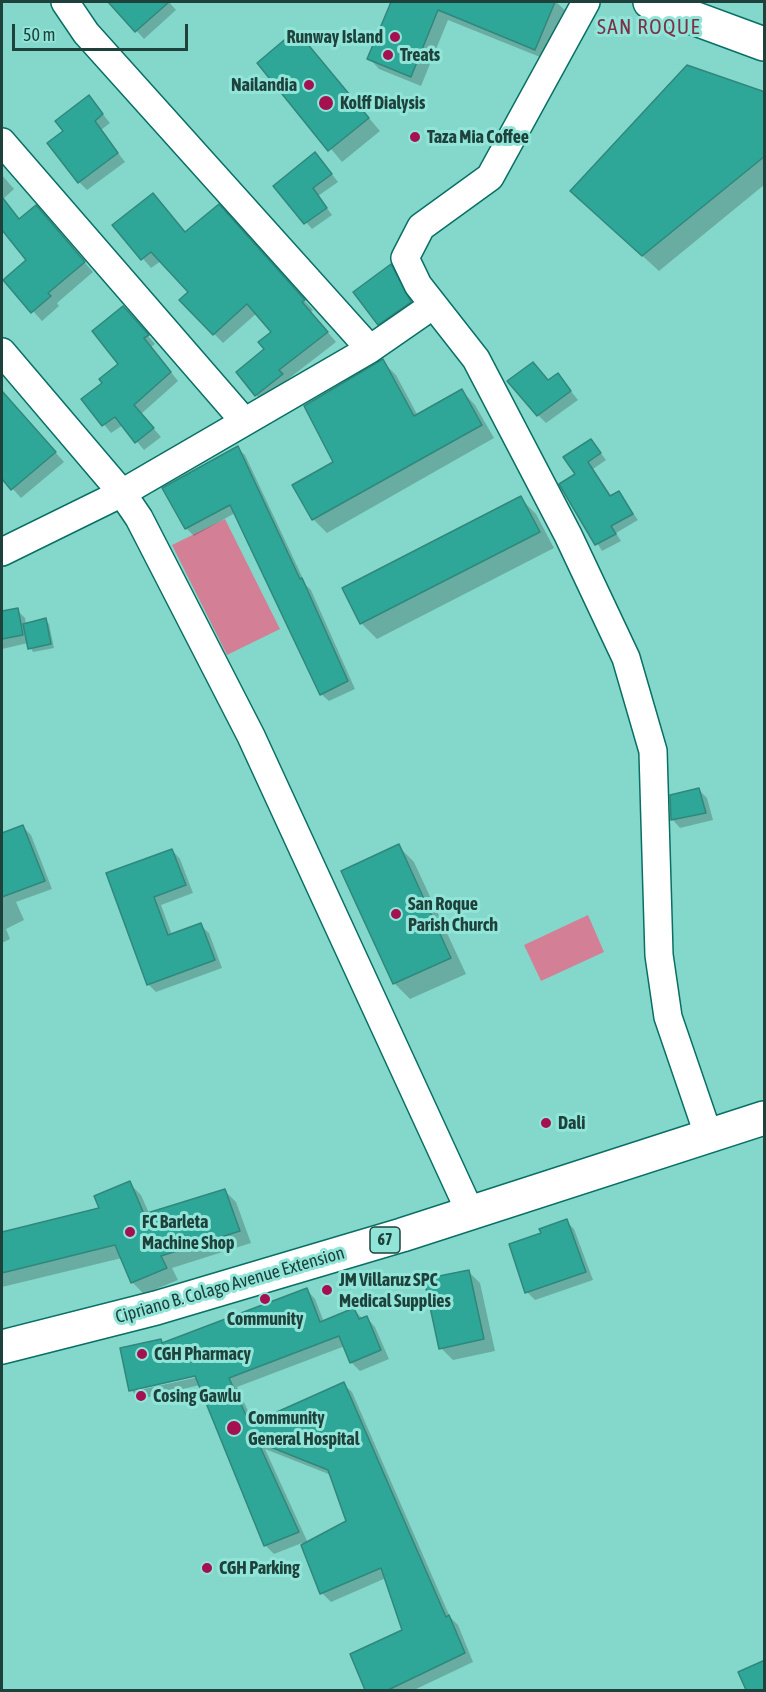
<!DOCTYPE html>
<html>
<head>
<meta charset="utf-8">
<style>
	body { margin:0 }
	#map { position:relative; width:766px; height:1692px; overflow:hidden; background:#84d8cb; font-family:"Asap Condensed",sans-serif }
	canvas { display:block }
	.frame { position:absolute; inset:0; border:3px solid #1e413c; pointer-events:none }
	.scale { position:absolute; left:12px; top:24px; width:176px; height:27px; box-sizing:border-box; border:3px solid #1e413c; border-top:0; padding-left:8px; font-size:18px; line-height:21px; white-space:nowrap; color:#1e413c; -webkit-text-stroke:4px #91e5d8; paint-order:stroke }
</style>
</head>
<body>
<div id="map">
<canvas width="766" height="1692"></canvas>
<div class="frame"></div>
<div class="scale">50 m</div>
</div>
<script>
const ctx = document.querySelector('canvas').getContext('2d');
ctx.lineJoin = 'round';
function paint(path, color) { ctx.fillStyle = color; ctx.fill(path, 'evenodd'); }
const toPath = rows => new Path2D(rows.map(r => 'M' + r).join(''));
function strokePath(path, color, width, dash) { ctx.strokeStyle = color; ctx.lineWidth = width; ctx.lineCap = dash ? 'butt' : 'round'; ctx.setLineDash(dash || []); ctx.stroke(path); }
function label(font, color, halo, rows, align = 'center') {
  ctx.font = font + ' "Asap Condensed",sans-serif'; ctx.lineWidth = 6; ctx.setLineDash([]); ctx.textBaseline = 'middle'; ctx.strokeStyle = halo; ctx.fillStyle = color; for (const [text, x, y, turn = 0] of rows) {
    ctx.save(); ctx.translate(x, y); ctx.rotate((+turn || 0) * Math.PI / 180); ctx.textAlign = isNaN(turn) ? turn : align; if (halo) ctx.strokeText(text, 0, 0); ctx.fillText(text, 0, 0); ctx.restore();
  }
}
paint(toPath([
	[225,519,280,629,227,655,172,545],
	[588,915,604,952,541,981,524,945]
]), '#d38096');
paint(toPath([
	[110,2,169,2,176,10,144,39],
	[392,2,556,2,566,11,545,59,448,20,421,86,379,69,369,58],
	[296,33,380,131,342,162,259,63],
	[764,93,764,185,659,271,588,206],
	[89,97,110,123,101,130,125,162,87,190,79,182,65,132],
	[322,161,338,182,318,196,332,215,312,229,275,186],
	[2,175,14,189,3,199,20,220,45,217,93,272,57,303,59,306,42,321,5,280,28,260,2,229],
	[228,216,313,310,311,312,336,342,287,380,291,384,265,404,256,395,266,349,273,332,257,313,223,343,181,300,190,292,161,261,151,268,114,225,185,233],
	[390,266,403,278,422,314,391,336,379,324],
	[131,316,155,344,151,347,178,381,141,414,161,437,144,450,123,425,111,433,83,399,104,383,120,364],
	[382,361,396,375,418,416,462,391,475,405,494,438,327,533,313,519,294,486,335,463],
	[558,375,578,400,546,423,538,415,548,381],
	[2,392,64,462,21,498,2,477],
	[591,440,606,460,593,469,612,497,619,493,638,520,616,533,621,541,602,551,561,484,577,474],
	[237,448,245,455,306,585,311,590,355,689,329,701,321,694,235,513,194,536,186,528],
	[520,498,536,514,554,548,377,639,361,623],
	[17,610,25,618,26,624,45,620,49,624,54,648,33,652,28,643,2,649,2,613],
	[699,790,707,798,713,820,680,828,672,819],
	[23,827,31,835,52,889,16,902,24,920,6,929,10,939,2,943,2,864,5,863,2,854,2,835],
	[398,846,414,862,466,974,410,999,394,983],
	[172,850,180,859,193,893,161,905,172,935,200,925,209,933,222,968,156,992,148,984,107,874],
	[129,1183,141,1195,149,1213,224,1190,236,1202,251,1243,172,1268,178,1280,144,1294,132,1282,122,1258,2,1287,2,1234,101,1209],
	[566,1221,574,1229,593,1280,535,1300,527,1292,543,1234],
	[468,1271,480,1283,495,1351,453,1360,441,1348],
	[307,1290,315,1299,324,1322,354,1310,363,1319,367,1318,375,1327,389,1359,360,1371,351,1362,345,1346,237,1387,254,1424,343,1384,352,1392,450,1617,458,1625,473,1662,414,1690,367,1690,352,1655,404,1631,386,1578,331,1602,322,1593,302,1543,274,1554,265,1545,200,1385,140,1399,131,1390,161,1340,164,1344],
	[202,1373,203,1376,135,1391,135,1388],
	[265,1449,331,1475,348,1521,308,1543]
]), '#0003');
const building = toPath([
	[108,2,169,2,135,32,108,2],
	[391,2,555,2,535,50,438,10,411,77,367,59,391,2],
	[296,30,369,118,328,151,257,63,296,30],
	[687,65,765,92,765,156,642,256,570,191,687,65],
	[89,95,103,114,95,121,118,153,78,183,47,143,63,131,55,121,89,95],
	[315,152,332,174,313,188,327,208,304,224,273,186,315,152],
	[153,193,185,232,219,204,305,300,302,302,328,332,279,370,283,374,255,396,236,372,264,349,258,342,271,332,247,304,213,335,179,300,188,292,151,252,141,260,112,225,153,193],
	[2,197,19,219,36,205,85,262,48,293,51,296,31,313,3,280,26,260,2,230,2,197],
	[391,264,411,302,378,325,353,292,391,264],
	[123,306,149,335,144,338,171,372,134,405,154,428,135,443,115,417,102,426,81,399,102,383,99,379,118,364,92,331,123,306],
	[383,359,414,416,462,389,482,425,312,520,292,485,333,462,304,406,383,359],
	[533,362,548,380,558,373,571,391,537,416,507,381,533,362],
	[2,391,56,452,11,490,2,479,2,391],
	[591,439,601,453,588,462,610,496,619,491,633,514,611,526,616,534,595,545,559,484,575,474,563,457,591,439],
	[238,446,300,579,302,578,348,681,320,695,230,505,185,529,162,488,238,446],
	[521,496,540,532,360,624,342,588,521,496],
	[18,608,23,635,2,639,2,611,18,608],
	[46,618,51,644,28,649,23,624,46,618],
	[699,788,706,813,671,820,670,795,699,788],
	[23,825,45,881,2,897,2,833,23,825],
	[399,844,451,958,393,984,341,871,399,844],
	[172,849,186,885,154,897,168,935,201,923,215,960,147,985,106,873,172,849],
	[130,1181,144,1214,225,1189,240,1231,161,1256,167,1268,131,1283,115,1245,2,1273,2,1232,99,1208,94,1196,130,1181],
	[567,1219,586,1272,525,1293,509,1244,541,1233,539,1229,567,1219],
	[469,1270,484,1339,439,1349,424,1279,469,1270],
	[307,1288,320,1322,354,1308,359,1319,367,1316,381,1350,350,1363,339,1336,229,1378,250,1424,344,1382,446,1617,449,1615,465,1653,388,1690,365,1690,350,1654,402,1630,381,1568,320,1594,301,1545,346,1521,328,1470,258,1442,299,1532,264,1546,195,1376,129,1391,120,1348,161,1339,162,1343,307,1288],
	[765,1660,765,1690,746,1690,738,1672,765,1660]
]);
paint(building, '#2ea698');
strokePath(building, '#30887c', 1.5);
const street = toPath([
	[65,2,86,33,370,349],
	[586,2,490,177,421,227,405,258,418,285,476,359,568,535,626,658,653,751,659,955,668,1017,709,1137],
	[2,142,244,421],
	[2,352,122,493,139,518,251,736,471,1214],
	[2,552,122,493,370,349,422,313]
]);
const primary = toPath([
	[650,2,764,44],
	[2,1347,156,1308,402,1235,764,1118]
]);
strokePath(street, '#096f64', 30);
strokePath(primary, '#096f64', 36);
strokePath(street, '#fff', 27);
strokePath(primary, '#fff', 33);
for (const [x, y, r, color] of [
	[395,37,6,"#a41050"],
	[388,55,6,"#a41050"],
	[309,85,6,"#a41050"],
	[326,103,8,"#a41050"],
	[415,137,6,"#a41050"],
	[396,914,6,"#a41050"],
	[546,1123,6,"#a41050"],
	[130,1232,6,"#a41050"],
	[327,1290,6,"#a41050"],
	[265,1299,6,"#a41050"],
	[142,1354,6,"#a41050"],
	[141,1396,6,"#a41050"],
	[234,1428,8,"#a41050"],
	[207,1568,6,"#a41050"]
]) { const dot = new Path2D(); dot.arc(x, y, r, 0, 2 * Math.PI); ctx.fillStyle = color; ctx.fill(dot); strokePath(dot, '#91e5d8', 2); }
for (const [x, y, w] of [
	[385,1240,30]
]) { const box = new Path2D(); box.roundRect(x - w / 2, y - 13, w, 26, 4.5); ctx.fillStyle = '#91e5d8'; ctx.fill(box); strokePath(box, '#1e413c', 1.5); }
label('bold 16px', '#1e413c', null, [
	["67",385,1240]
]);
label('bold 18px', '#1e413c', '#91e5d8', [
	["Runway Island",383,37,"right"],
	["Treats",400,55],
	["Nailandia",297,85,"right"],
	["Kolff Dialysis",340,103],
	["Taza Mia Coffee",427,137],
	["San Roque",408,904],
	["Parish Church",408,925],
	["Dali",558,1123],
	["FC Barleta",142,1222],
	["Machine Shop",142,1243],
	["JM Villaruz SPC",339,1280],
	["Medical Supplies",339,1301],
	["Community",265,1319,"center"],
	["CGH Pharmacy",154,1354],
	["Cosing Gawlu",153,1396],
	["Community",248,1418],
	["General Hospital",248,1439],
	["CGH Parking",219,1568]
], 'left');
label('18px', '#1e413c', '#91e5d8', [
	["Cipriano B. Colago Avenue Extension",230,1285,-16]
]);
ctx.letterSpacing = '1.5px';
label('21px', '#793348', '#91e5d8', [
	["SAN ROQUE",649,27]
]);
ctx.letterSpacing = '0px';
</script>
</body>
</html>
